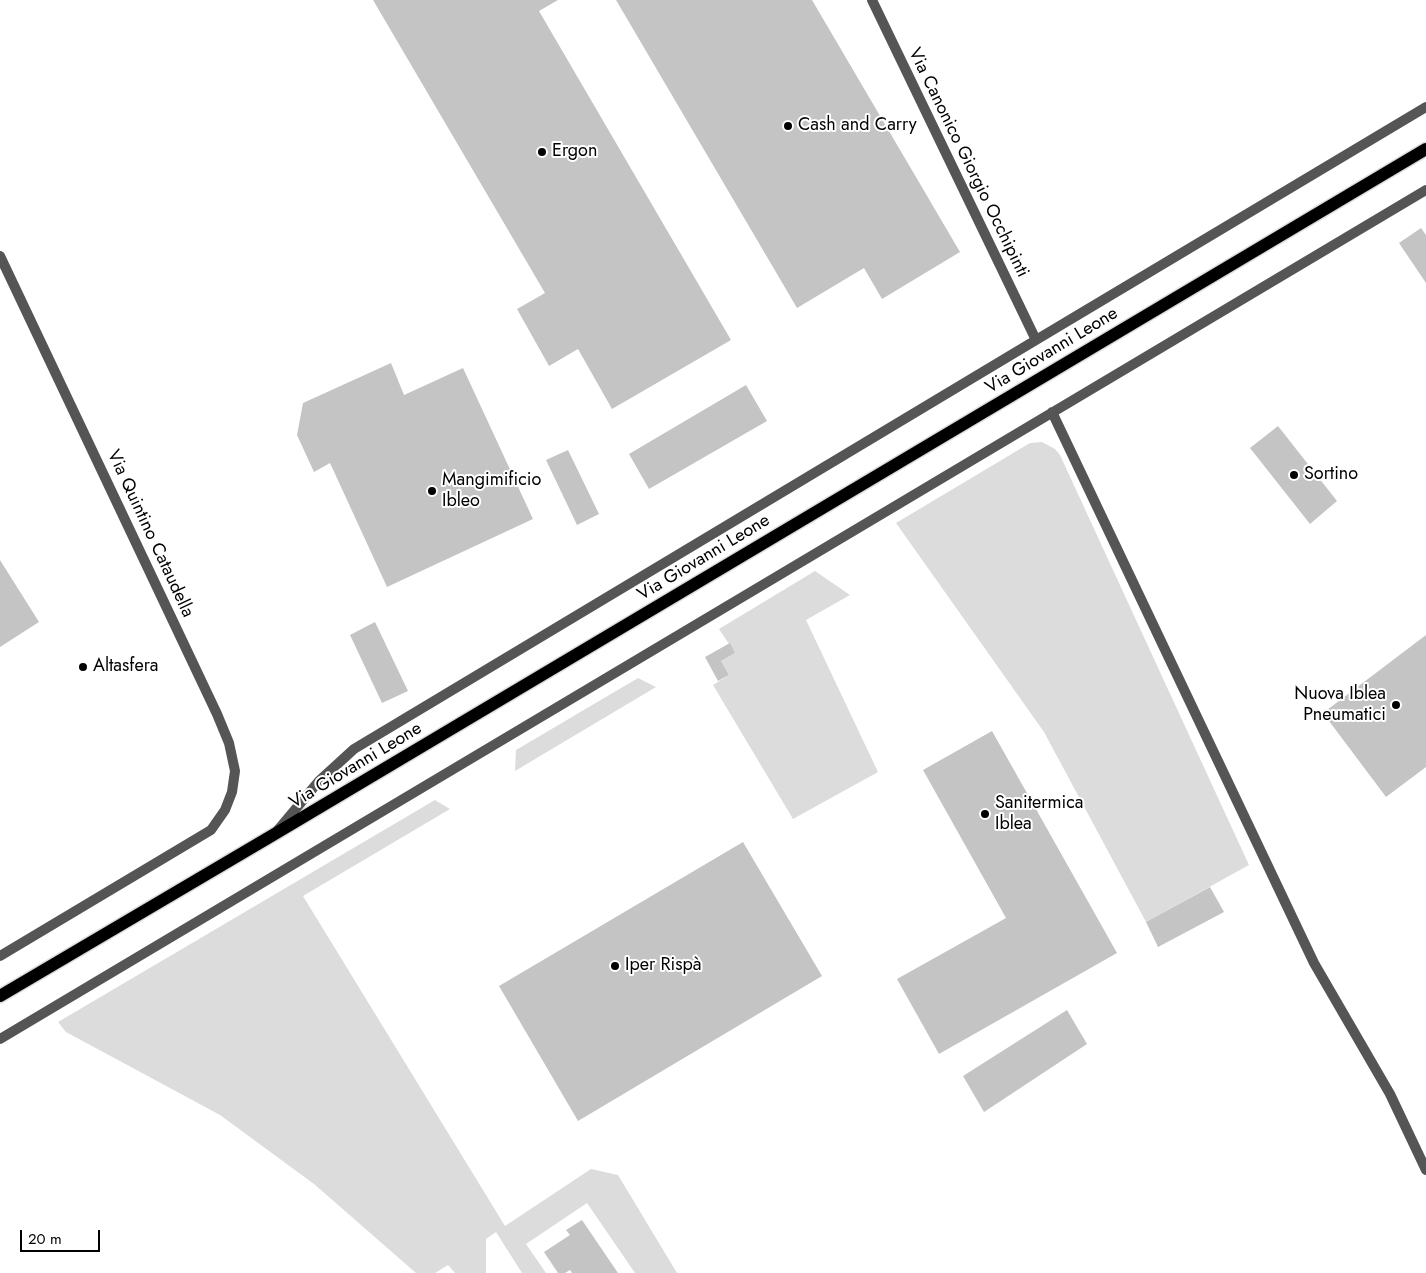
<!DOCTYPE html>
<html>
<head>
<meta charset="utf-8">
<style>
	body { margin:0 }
	#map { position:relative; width:1426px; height:1273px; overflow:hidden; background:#fff; font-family:Jost,sans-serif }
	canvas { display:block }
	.scale { position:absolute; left:20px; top:1230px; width:80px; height:22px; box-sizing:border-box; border:2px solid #000; border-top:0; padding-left:6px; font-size:15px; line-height:18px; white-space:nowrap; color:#000; -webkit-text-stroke:4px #fff; paint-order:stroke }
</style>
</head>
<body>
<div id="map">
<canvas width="1426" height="1273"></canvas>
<div class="scale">20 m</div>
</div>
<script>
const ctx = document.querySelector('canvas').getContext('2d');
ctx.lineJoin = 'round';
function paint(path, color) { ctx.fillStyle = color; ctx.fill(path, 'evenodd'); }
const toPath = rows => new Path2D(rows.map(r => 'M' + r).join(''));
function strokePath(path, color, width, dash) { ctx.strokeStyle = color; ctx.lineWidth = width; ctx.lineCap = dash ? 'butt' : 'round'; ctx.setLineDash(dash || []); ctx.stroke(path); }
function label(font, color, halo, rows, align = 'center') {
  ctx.font = font + ' Jost,sans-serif'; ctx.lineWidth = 4; ctx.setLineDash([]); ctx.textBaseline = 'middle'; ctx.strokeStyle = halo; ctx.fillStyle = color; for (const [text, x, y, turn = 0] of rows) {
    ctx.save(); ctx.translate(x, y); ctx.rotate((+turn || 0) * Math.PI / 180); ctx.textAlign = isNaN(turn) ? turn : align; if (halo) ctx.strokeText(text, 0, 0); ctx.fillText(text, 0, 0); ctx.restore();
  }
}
paint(toPath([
	[1042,442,1055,449,1060,455,1249,865,1146,922,1044,732,896,523,1030,443],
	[815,571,850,595,806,620,878,772,793,819,713,685,729,675,721,661,735,653,719,629],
	[638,678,656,687,515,771,516,750],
	[435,800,450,809,303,896,505,1226,591,1169,618,1175,677,1273,635,1273,587,1203,526,1244,546,1273,522,1273,496,1232,486,1239,486,1273,455,1273,448,1265,435,1273,416,1273,314,1184,220,1115,66,1032,58,1022]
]), '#dcdcdc');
paint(toPath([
	[373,0,558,0,539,11,731,340,612,409,578,349,549,366,517,309,545,293],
	[616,0,812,0,960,252,882,299,864,268,797,308],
	[1421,228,1426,235,1426,283,1399,243],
	[391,363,404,395,463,368,533,519,387,587,330,463,314,472,297,435,303,403],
	[746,385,767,421,649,489,629,454],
	[1278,426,1337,501,1310,524,1250,448],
	[568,450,599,514,577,525,546,460],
	[0,560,39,622,0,647],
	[375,622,408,691,382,703,350,635],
	[1426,635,1426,767,1386,797,1323,713],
	[730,643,735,653,721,661,729,675,718,681,705,657],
	[992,731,1117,953,939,1054,897,979,1006,918,923,770],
	[743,842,822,976,578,1121,499,986],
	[1210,887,1224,912,1158,947,1146,922],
	[1067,1010,1087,1044,984,1112,963,1076],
	[582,1220,618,1273,572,1273,570,1270,565,1273,558,1273,544,1252,570,1235,566,1230]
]), '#c4c4c4');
const primary = toPath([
	[0,996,273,835,1426,149]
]);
strokePath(primary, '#dbdbdb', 15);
strokePath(toPath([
	[872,0,1036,340],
	[0,256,217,714,229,743,235,771,232,792,225,810,211,830,0,956],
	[1052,412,1314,963,1390,1094,1426,1170],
	[278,830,319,781,354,749,1036,340,1426,107],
	[0,1039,1426,190]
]), '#555', 10);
strokePath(primary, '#000', 12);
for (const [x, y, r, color] of [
	[788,126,5,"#000"],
	[542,152,5,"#000"],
	[1294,475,5,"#000"],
	[432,491,5,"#000"],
	[83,667,5,"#000"],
	[1396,705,5,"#000"],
	[985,814,5,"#000"],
	[615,966,5,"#000"]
]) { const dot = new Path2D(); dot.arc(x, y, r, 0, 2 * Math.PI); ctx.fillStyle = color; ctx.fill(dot); strokePath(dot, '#fff', 2); }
label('18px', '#000', '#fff', [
	["Cash and Carry",798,126],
	["Ergon",552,152],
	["Sortino",1304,475],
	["Mangimificio",442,481],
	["Ibleo",442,502],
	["Altasfera",93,667],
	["Nuova Iblea",1386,695,"right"],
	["Pneumatici",1386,716,"right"],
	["Sanitermica",995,804],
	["Iblea",995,825],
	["Iper Rispà",625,966]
], 'left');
label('18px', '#000', '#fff', [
	["Via Canonico Giorgio Occhipinti",968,163,64],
	["Via Giovanni Leone",1052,351,-31],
	["Via Quintino Cataudella",150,534,65],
	["Via Giovanni Leone",704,558,-31],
	["Via Giovanni Leone",356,766,-31]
]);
</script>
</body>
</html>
